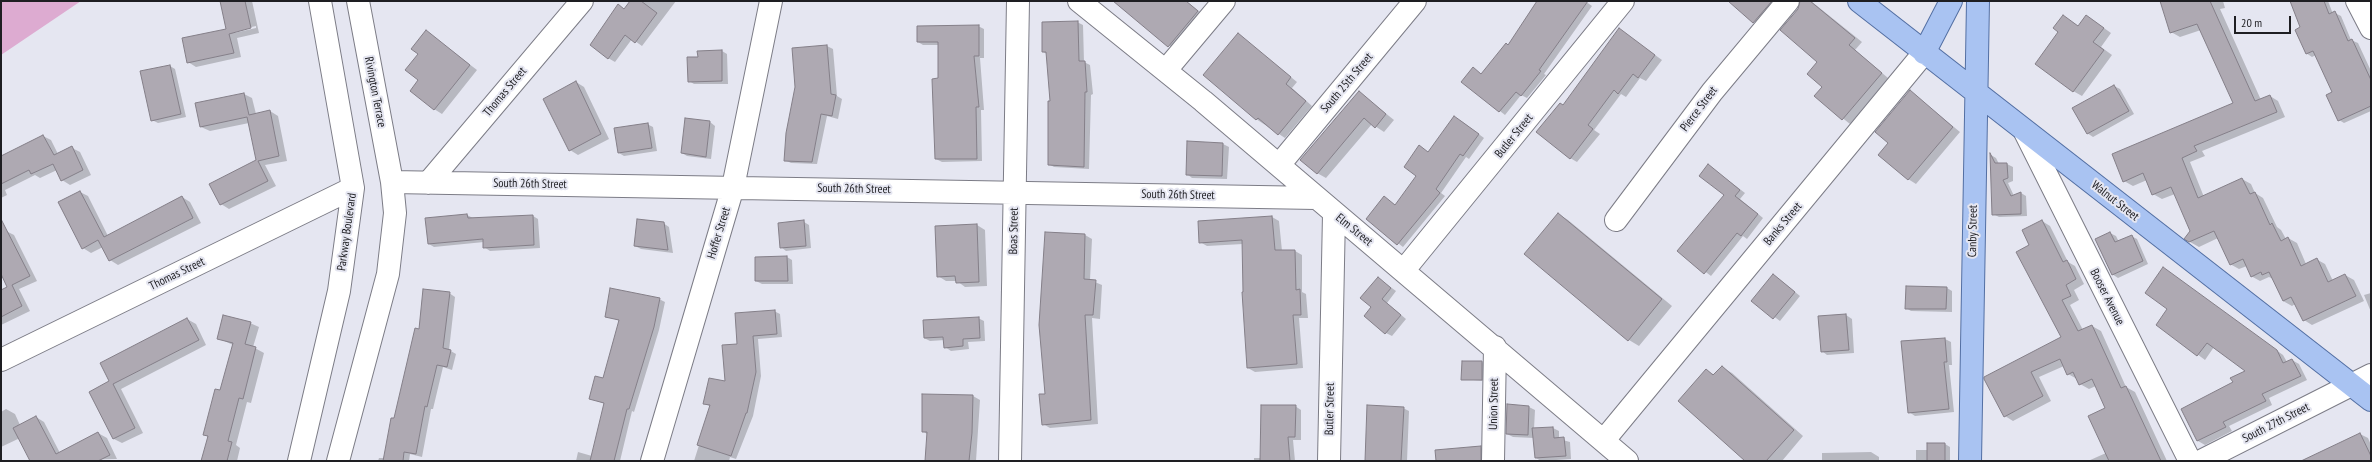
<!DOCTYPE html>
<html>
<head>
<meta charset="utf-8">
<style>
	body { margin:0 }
	#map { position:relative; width:2372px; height:462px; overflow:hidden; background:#e5e6f1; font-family:"PT Sans Narrow",sans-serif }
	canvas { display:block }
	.frame { position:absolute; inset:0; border:2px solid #1e1e22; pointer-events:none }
	.scale { position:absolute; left:2234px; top:16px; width:57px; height:18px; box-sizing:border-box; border:2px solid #1e1e22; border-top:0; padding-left:5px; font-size:12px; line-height:14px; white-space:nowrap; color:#1e1e22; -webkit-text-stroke:3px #e5e6f1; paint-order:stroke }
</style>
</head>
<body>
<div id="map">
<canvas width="2372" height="462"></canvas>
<div class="frame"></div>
<div class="scale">20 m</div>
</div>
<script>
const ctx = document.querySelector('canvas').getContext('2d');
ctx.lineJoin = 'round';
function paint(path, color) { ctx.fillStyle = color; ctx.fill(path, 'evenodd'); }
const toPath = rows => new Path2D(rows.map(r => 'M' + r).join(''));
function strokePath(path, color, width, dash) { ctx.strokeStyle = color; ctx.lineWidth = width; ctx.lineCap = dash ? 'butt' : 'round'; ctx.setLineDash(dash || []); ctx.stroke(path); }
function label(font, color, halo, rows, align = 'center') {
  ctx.font = font + ' "PT Sans Narrow",sans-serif'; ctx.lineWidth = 4; ctx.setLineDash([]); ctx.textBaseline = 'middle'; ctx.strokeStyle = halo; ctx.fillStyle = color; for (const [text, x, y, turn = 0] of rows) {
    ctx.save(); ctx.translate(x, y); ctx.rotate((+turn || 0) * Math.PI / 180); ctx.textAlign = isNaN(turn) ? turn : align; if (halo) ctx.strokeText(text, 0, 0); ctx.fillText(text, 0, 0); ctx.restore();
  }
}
paint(toPath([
	[1,1,81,1,1,55]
]), '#ddabd1');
paint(toPath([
	[221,1,252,1,259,33,237,38,241,57,196,67,188,62,227,29],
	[256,26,256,28,234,33,234,31],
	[631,1,676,1,642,46,632,39,615,62,608,58,619,6,625,9],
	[1113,1,1186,1,1204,15,1175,50],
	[1538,1,1585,1,1592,6,1544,74,1546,75,1527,98,1521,95,1505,115,1463,82,1473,69,1482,75,1508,46],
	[1730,1,1784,1,1761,26],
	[1801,1,1811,1,1862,42,1855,50,1888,78,1850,124,1815,96,1823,87,1819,62,1799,9],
	[2161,1,2223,1,2225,8,2220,9,2261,100,2270,96,2278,101,2285,117,2202,151,2205,156,2190,162,2204,197,2242,179,2251,184,2255,193,2263,198,2277,227,2281,230,2286,239,2288,238,2297,243,2306,264,2316,259,2325,264,2333,281,2345,275,2354,280,2364,301,2312,325,2304,320,2295,304,2292,306,2283,301,2273,279,2269,277,2260,281,2251,276,2247,266,2239,269,2230,264,2218,238,2199,247,2190,242,2191,231,2175,194,2162,199,2153,194,2147,180,2133,186,2124,181,2234,103,2201,30,2180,37,2171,32],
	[2291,1,2328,1,2333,14,2335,13,2341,16,2351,40,2358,43,2371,71,2371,111,2344,123,2339,120,2334,93,2316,55,2312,57,2306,53,2302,28],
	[2063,16,2079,27,2087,16,2111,33,2101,47,2112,55,2082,96,2073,91,2060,32],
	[1077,22,1083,25,1084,62,1090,65,1093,94,1091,95,1089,169,1054,167,1049,164,1051,102,1047,54,1043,52],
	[978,26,984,29,984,58,980,58,984,110,981,110,982,161,942,162,936,159,939,45,923,45,918,42],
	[1619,29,1662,60,1646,81,1640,78,1626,97,1621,94,1594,130,1600,134,1577,162,1570,158,1564,106],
	[426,31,477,70,442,114,434,109,419,80,419,54],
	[1238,34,1297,82,1292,88,1312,106,1285,138,1256,119],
	[827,46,833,49,837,96,842,99,838,119,827,116,817,164,791,163,785,160],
	[722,51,727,54,728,84,694,84,689,81,699,58],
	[170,66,175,69,186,117,158,123,152,120],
	[576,82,584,87,609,139,578,155,570,150],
	[2114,86,2120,89,2134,114,2093,137,2087,133],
	[1910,91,1960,132,1916,184,1908,179],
	[1359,92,1394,120,1384,132,1372,124,1326,178,1317,173],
	[244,94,252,98,256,114,270,111,278,116,287,161,265,165,276,186,229,209,221,204,211,184,257,160,249,123,210,131,201,127],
	[1460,120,1484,138,1469,159,1466,157,1441,193,1445,196,1403,247,1367,219,1384,197,1396,206,1418,175,1428,153],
	[710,122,715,126,711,159,687,156,682,153],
	[647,124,653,127,657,151,624,156,619,153],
	[43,136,51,140,58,154,72,148,80,152,91,175,70,185,62,180,57,170,40,178,35,175,5,190,7,195,1,198,1,157],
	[1188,142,1223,144,1229,147,1227,179,1192,178,1187,174],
	[1991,155,1996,158,1999,164,2007,164,2013,167,2013,181,2008,183,2014,196,2021,193,2026,196,2027,216,1999,217,1993,214],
	[1708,165,1745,193,1740,199,1763,218,1747,239,1743,236,1711,276,1678,251,1725,195],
	[80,192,88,196,108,236,182,197,190,202,201,223,118,265,110,260,103,247,91,253,83,248,59,202],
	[1558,214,1568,220,1672,306,1639,346,1629,340],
	[467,215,473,218,533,216,538,219,540,248,490,251,484,247,484,242,434,247,429,244,427,218],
	[1272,217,1279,221,1282,251,1295,251,1302,255,1302,292,1306,294,1308,318,1299,318,1303,368,1255,372,1248,368,1243,244,1207,246,1200,242,1199,222],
	[2042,221,2050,226,2068,262,2075,266,2084,284,2074,290,2079,300,2070,305,2083,330,2092,326,2101,331,2126,387,2135,392,2167,461,2088,461,2106,453,2107,408,2096,386,2089,389,2080,384,2077,379,2068,374,2064,366,2039,377,2051,401,2013,421,2005,416,1985,379,2063,337,2031,245],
	[804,222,809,225,811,248,786,251,781,247],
	[663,223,669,227,673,253,641,249,635,246],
	[977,225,985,230,987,286,965,287,957,281,946,281,938,276],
	[6,231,14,235,37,281,19,289,30,311,1,325,1,291,8,287,1,272,1,233],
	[2110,233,2116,236,2119,242,2131,236,2137,239,2148,264,2118,278,2112,274],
	[1085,235,1092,239,1090,280,1102,285,1100,319,1092,318,1098,424,1050,428,1043,424,1046,395],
	[787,257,792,260,793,284,762,284,756,281],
	[2170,273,2283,355,2287,362,2292,360,2299,364,2307,380,2269,398,2272,405,2229,426,2232,431,2205,445,2198,441,2182,409,2234,383,2247,371,2214,347,2205,360,2157,324,2169,309],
	[1774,275,1800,296,1780,321,1753,301],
	[1378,278,1396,291,1387,303,1406,319,1392,336,1386,333,1372,307],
	[1947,288,1952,291,1952,312,1911,311,1906,308],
	[449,293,455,297,449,350,456,354,452,370,443,367,433,409,431,409,422,457,410,454,409,461,378,461,379,458,385,458,420,330],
	[2371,293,2371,312,2364,295],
	[659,299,665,302,659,330,634,412,632,411,620,461,576,461,578,452,592,456,605,404,590,398,604,379,620,321,606,316],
	[774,311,780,314,782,337,758,339,761,376,753,416,736,459,730,457,729,461,694,461,711,407,704,403,726,383,739,345],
	[1846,315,1852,319,1854,353,1827,355,1822,351],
	[978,318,984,321,985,341,968,342,969,349,951,351,945,347,945,340,930,341,924,338],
	[187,319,196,324,206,345,121,389,143,433,122,443,114,439,90,392,110,382],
	[250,323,259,327,253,347,264,353,251,403,247,402,236,445,240,448,237,461,202,461,208,437,204,434,221,392,233,345,218,338],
	[1945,339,1951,342,1952,365,1949,365,1954,412,1915,416,1909,412,1903,341],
	[1482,362,1485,364,1484,381,1462,379],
	[1722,367,1732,373,1803,436,1782,461,1747,461,1706,370,1715,375],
	[973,396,980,400,976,461,926,461,928,435,923,431],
	[1295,406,1301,410,1301,440,1293,440,1295,461,1254,461,1254,458,1261,458],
	[1529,407,1535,410,1534,429,1553,428,1559,431,1559,439,1570,442,1571,459,1541,461,1536,458,1534,438,1513,437,1507,434],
	[1403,408,1409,411,1407,461,1366,461],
	[6,409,15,414,20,425,36,417,44,422,60,453,98,433,107,438,117,459,31,461,20,438,1,447,1,412],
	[2360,434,2368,438,2371,445,2371,461,2316,461],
	[1945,444,1950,447,1950,461,1916,461,1916,450,1928,450],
	[1481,447,1488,451,1489,461,1464,461],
	[1871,452,1879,457,1879,461,1822,461,1822,453]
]), '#0003');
const building = toPath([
	[220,1,245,1,251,28,229,34,234,53,187,63,182,38,226,29,220,1],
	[630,1,641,1,657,13,635,43,625,35,608,59,590,45,618,4,624,9,630,1],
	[1113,1,1186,1,1198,11,1168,47,1113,1],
	[1537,1,1588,1,1539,70,1541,71,1521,96,1516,92,1499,112,1461,82,1473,67,1481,74,1506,43,1508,45,1537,1],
	[1728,1,1772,1,1753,23,1728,1],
	[1800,1,1810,1,1855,38,1849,45,1882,73,1842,120,1814,96,1822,87,1807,74,1817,62,1780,30,1798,9,1800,1],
	[2160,1,2210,1,2255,101,2270,95,2277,112,2194,146,2197,151,2182,158,2198,198,2242,178,2250,194,2255,192,2270,225,2272,223,2281,241,2288,237,2301,266,2317,258,2328,282,2345,274,2356,296,2303,321,2291,297,2283,301,2269,272,2262,275,2261,272,2251,277,2243,259,2230,265,2214,231,2189,242,2184,239,2190,231,2171,187,2152,195,2143,173,2123,182,2112,154,2233,103,2197,24,2170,33,2160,1],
	[2290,1,2324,1,2329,14,2335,11,2348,41,2352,39,2371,80,2371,106,2338,121,2326,95,2332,92,2313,51,2306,54,2295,30,2300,27,2290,1],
	[2063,15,2078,26,2086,15,2104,28,2093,42,2104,50,2073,92,2035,64,2058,32,2053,28,2063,15],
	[1078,21,1079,61,1085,61,1087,92,1085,92,1084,167,1048,165,1048,101,1050,101,1046,52,1042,52,1042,22,1078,21],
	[979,25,979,56,974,56,979,107,976,107,977,159,935,159,932,79,938,78,938,42,917,42,917,26,979,25],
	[1619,28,1655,55,1638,78,1633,74,1618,94,1614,90,1588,125,1593,129,1570,159,1536,132,1560,103,1563,105,1619,28],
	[426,30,470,65,434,110,410,91,418,80,405,70,418,54,411,49,426,30],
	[1238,33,1291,77,1286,84,1306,101,1278,135,1258,118,1256,120,1203,75,1238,33],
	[827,45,831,94,836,95,832,116,821,114,812,162,784,161,786,133,795,87,792,48,827,45],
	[722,50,722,81,688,82,687,57,698,57,697,51,722,50],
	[170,65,181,114,151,121,140,71,170,65],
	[576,81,601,134,569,151,543,99,576,81],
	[2114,85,2129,111,2087,134,2072,108,2114,85],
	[1910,90,1953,127,1908,180,1878,155,1888,143,1875,132,1910,90],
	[1359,91,1386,114,1375,128,1364,118,1317,174,1300,160,1359,91],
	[244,93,249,115,270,110,279,156,258,161,268,181,220,205,209,184,256,160,247,117,200,127,195,103,244,93],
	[1454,116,1479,134,1463,156,1460,154,1436,189,1440,193,1397,245,1366,219,1384,196,1395,205,1416,176,1404,167,1419,145,1428,152,1454,116],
	[685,118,710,121,706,157,681,153,685,118],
	[648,123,652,148,618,153,614,128,648,123],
	[43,135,54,155,72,146,83,170,61,181,53,164,31,174,29,170,1,184,1,156,43,135],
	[1187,141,1223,143,1222,176,1186,175,1187,141],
	[1990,153,1995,163,2007,163,2008,178,2003,180,2011,196,2021,192,2021,214,1992,215,1990,153],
	[1708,164,1740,190,1735,196,1758,214,1741,236,1737,233,1704,274,1677,251,1724,195,1699,176,1708,164],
	[80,191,104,237,182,196,193,218,109,261,98,240,82,249,58,202,80,191],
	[1558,213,1662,299,1628,341,1524,254,1558,213],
	[467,214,468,218,533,215,534,245,483,248,483,239,428,244,425,218,467,214],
	[1272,216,1275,250,1295,250,1296,290,1300,289,1301,315,1293,315,1297,364,1247,368,1242,292,1243,292,1242,240,1199,243,1198,221,1272,216],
	[1,219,30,276,12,285,22,306,1,317,1,290,7,287,1,274,1,219],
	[637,219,664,222,668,250,634,246,637,219],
	[804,220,806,246,780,248,778,223,804,220],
	[2042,220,2063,262,2067,260,2076,279,2066,285,2071,296,2062,300,2078,331,2092,325,2121,388,2126,386,2161,461,2109,461,2088,416,2105,408,2092,379,2079,385,2073,372,2067,375,2060,359,2031,372,2043,396,2004,417,1984,379,1984,377,2061,337,2016,252,2029,245,2022,230,2042,220],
	[977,224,979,282,956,283,955,276,937,277,935,226,977,224],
	[1045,232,1085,234,1084,279,1096,280,1093,315,1085,315,1091,420,1042,425,1039,394,1045,394,1039,325,1045,232],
	[2110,232,2115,242,2132,235,2143,261,2112,275,2095,239,2110,232],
	[787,256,788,281,755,281,755,257,787,256],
	[2163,267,2277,350,2283,363,2292,359,2301,376,2262,394,2266,401,2223,422,2226,427,2197,441,2181,409,2233,382,2230,378,2245,371,2207,343,2197,356,2156,325,2167,309,2145,293,2163,267],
	[1773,274,1795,292,1773,319,1751,301,1773,274],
	[1378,277,1391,288,1382,299,1401,315,1385,334,1364,316,1371,307,1360,298,1378,277],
	[1906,286,1947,287,1946,309,1905,309,1906,286],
	[610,288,660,298,654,327,629,409,627,409,614,461,590,461,604,403,589,399,595,376,603,378,619,320,605,317,610,288],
	[423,289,450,292,443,348,451,350,447,367,437,365,427,407,425,406,416,454,404,452,403,461,383,461,391,418,394,418,415,328,419,329,423,289],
	[775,310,777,334,753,336,756,372,747,413,746,413,731,456,697,445,710,405,703,404,709,378,725,381,722,345,737,344,735,313,775,310],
	[1846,314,1849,350,1821,352,1818,316,1846,314],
	[223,315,251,322,245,344,256,347,243,399,239,398,228,441,232,442,227,461,201,461,208,436,203,435,215,389,220,390,233,343,217,339,223,315],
	[979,317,980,338,963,339,963,346,944,348,943,337,924,338,923,320,979,317],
	[187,318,199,340,113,384,135,428,113,439,89,392,109,381,100,363,187,318],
	[1945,338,1947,362,1944,362,1949,409,1908,413,1901,341,1945,338],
	[1462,361,1482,361,1482,380,1461,380,1462,361],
	[1722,366,1794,430,1766,461,1745,461,1678,401,1706,369,1713,375,1722,366],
	[922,394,973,395,972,433,969,461,925,461,927,432,922,432,922,394],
	[1507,404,1529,406,1528,435,1506,434,1507,404],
	[1261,405,1296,405,1295,437,1288,437,1290,461,1260,461,1261,405],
	[1367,405,1404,407,1401,461,1365,461,1367,405],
	[36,416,56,454,98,432,110,455,98,461,30,461,13,428,36,416],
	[1553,427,1554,438,1564,437,1566,456,1535,458,1532,428,1553,427],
	[2360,433,2371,456,2371,461,2301,461,2360,433],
	[1927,443,1945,443,1945,461,1927,461,1927,443],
	[1481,446,1481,461,1436,461,1435,450,1481,446]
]);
paint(building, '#aea9b2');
strokePath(building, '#847f88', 1);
const minor = toPath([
	[1079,1,1203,101,1627,461],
	[2357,1,2371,28],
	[1166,70,1224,1],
	[2025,132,2190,461],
	[1279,165,1415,1],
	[392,182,1316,198],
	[428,183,582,1],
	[1616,220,1712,92,1788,1],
	[1404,270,1623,1],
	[1,360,353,188],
	[1604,440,1924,53],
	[299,461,339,291,353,188,320,1],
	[338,461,388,274,395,213,392,182,358,1],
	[652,461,733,187,771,1],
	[1010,461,1018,1],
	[1329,461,1334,214],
	[1493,461,1495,347],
	[2201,461,2371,375]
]);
const major = toPath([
	[1859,1,2371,400],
	[1924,53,1951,1],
	[1970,461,1978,1]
]);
strokePath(minor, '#7c7c86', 24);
strokePath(major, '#536fa3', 24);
strokePath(minor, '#fff', 22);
strokePath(major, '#a9c3f2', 22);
label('12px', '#1e1e22', '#e5e6f1', [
	["South 25th Street",1347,83,-50],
	["Rivington Terrace",375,92,79],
	["Thomas Street",505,92,-50],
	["Pierce Street",1699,109,-53],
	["Butler Street",1514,136,-51],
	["South 26th Street",530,184,1],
	["South 26th Street",854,189,1],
	["South 26th Street",1178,195,1],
	["Walnut Street",2115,201,38],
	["Banks Street",1783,224,-50],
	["Elm Street",1354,230,39],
	["Boas Street",1014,231,-89],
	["Canby Street",1973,231,-89],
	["Parkway Boulevard",347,232,-82],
	["Hoffer Street",719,233,-73],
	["Thomas Street",177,274,-26],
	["Booser Avenue",2107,297,63],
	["Union Street",1494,404,-89],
	["Butler Street",1330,409,-89],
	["South 27th Street",2276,423,-27]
]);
</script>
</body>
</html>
